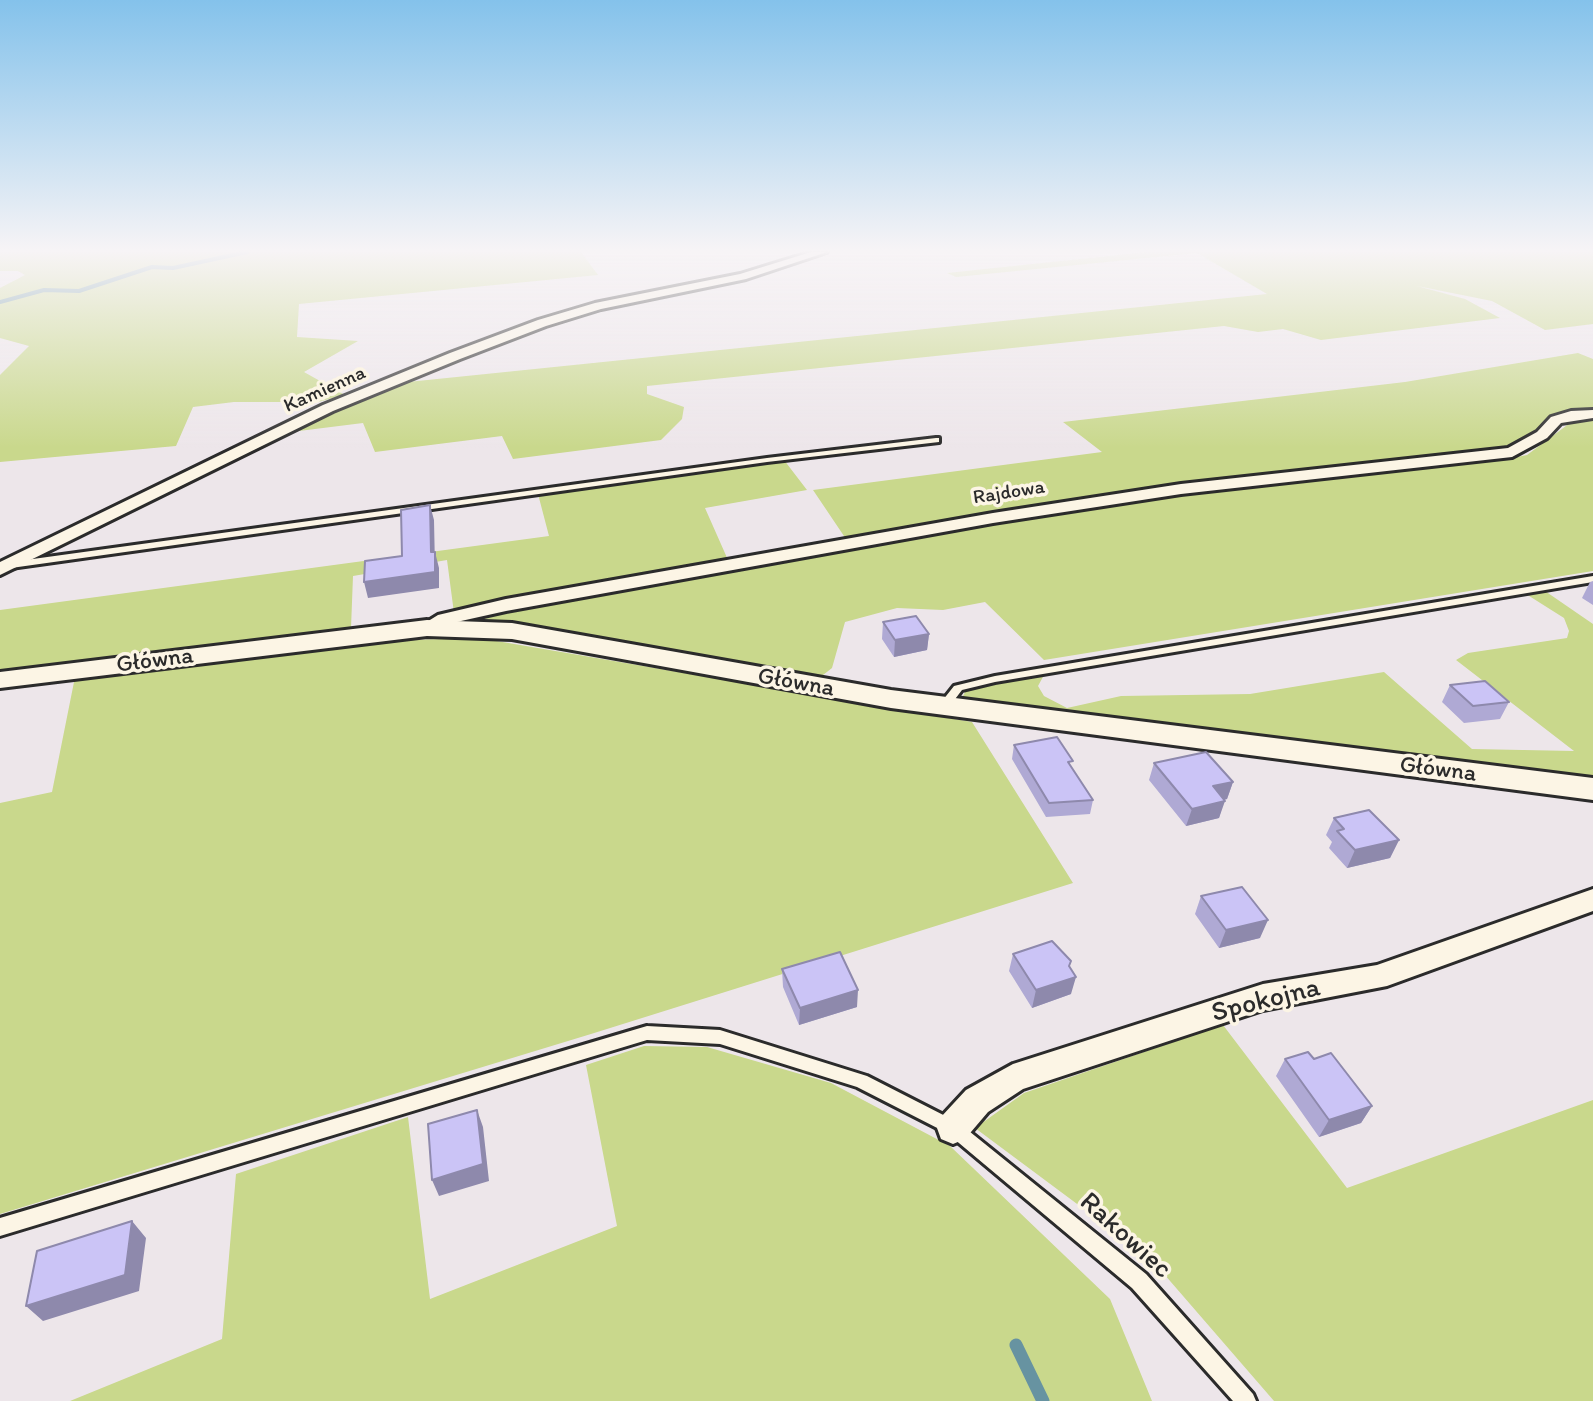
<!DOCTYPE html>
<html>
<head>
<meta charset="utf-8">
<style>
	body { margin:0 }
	canvas { display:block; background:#ede6ea }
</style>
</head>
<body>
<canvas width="1593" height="1401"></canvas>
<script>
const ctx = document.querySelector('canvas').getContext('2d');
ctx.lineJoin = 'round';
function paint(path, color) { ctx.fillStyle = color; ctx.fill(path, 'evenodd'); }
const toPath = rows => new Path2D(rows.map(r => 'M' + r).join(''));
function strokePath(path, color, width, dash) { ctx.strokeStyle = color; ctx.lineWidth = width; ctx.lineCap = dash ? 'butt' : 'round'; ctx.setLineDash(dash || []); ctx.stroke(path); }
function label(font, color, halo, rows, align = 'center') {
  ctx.font = font + ' Itim,sans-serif'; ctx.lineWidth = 7; ctx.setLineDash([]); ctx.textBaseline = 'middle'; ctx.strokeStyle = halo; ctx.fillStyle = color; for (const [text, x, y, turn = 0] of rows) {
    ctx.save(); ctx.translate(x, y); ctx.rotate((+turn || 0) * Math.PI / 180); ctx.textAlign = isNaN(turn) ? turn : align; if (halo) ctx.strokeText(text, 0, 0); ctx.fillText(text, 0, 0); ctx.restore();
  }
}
paint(toPath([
	[0,252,581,252,598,275,299,304,297,337,358,341,304,372,345,395,318,402,234,402,193,407,176,446,0,462,0,375,29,346,0,338,0,288,25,275,18,271,0,271],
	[1146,252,1593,252,1593,324,1545,330,1492,301,1417,286,1465,299,1500,318,1321,340,1283,329,1258,332,1224,326,647,386,647,394,684,407,682,419,661,440,513,459,502,436,375,452,363,423,283,433,398,383,1267,294,1197,253,956,277,947,273],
	[1578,353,1593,359,1593,410,1554,415,1530,436,1509,449,1165,487,846,539,813,490,1102,452,1063,422,1405,382],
	[1578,417,1593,418,1593,571,1044,660,985,602,943,610,897,608,845,622,832,668,818,679,478,618,508,608,1182,493,1497,461,1527,455],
	[784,460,807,490,705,508,728,560,506,600,454,613,447,560,353,576,351,628,0,672,0,610,549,536,538,494],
	[1545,591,1593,624,1593,780,1210,734,962,698,966,690,1044,675,1038,686,1044,696,1067,708,1121,696,1250,694,1384,672,1472,749,1574,751,1456,660,1468,653,1567,638,1569,631,1564,618,1526,594],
	[479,638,972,722,1073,883,591,1034,0,1214,0,803,52,792,75,677,373,641],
	[1223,1025,1347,1188,1593,1100,1593,1401,1274,1401,1151,1259,975,1128,1024,1093],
	[644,1046,707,1047,831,1083,950,1146,1110,1299,1152,1401,70,1401,222,1339,236,1174,408,1117,430,1299,617,1226,586,1065]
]), '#c9d88c');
strokePath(toPath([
	[0,302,44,290,79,291,152,267,173,268,247,252]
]), '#6793a1', 4);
strokePath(toPath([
	[1016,1345,1043,1401]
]), '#6793a1', 13);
const service = toPath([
	[936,438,939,438,939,442,767,462,11,568,6,565,11,562,767,458,936,438],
	[1593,576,1593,582,995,682,962,690,949,707,941,707,939,705,954,686,995,676,1593,576],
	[647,1026,720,1030,867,1076,959,1123,1146,1274,1253,1394,1256,1401,1233,1401,1132,1288,947,1133,857,1087,720,1044,647,1040,0,1236,0,1218,647,1026]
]);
const minor = toPath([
	[811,252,827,252,746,279,601,309,546,326,460,359,333,411,0,575,0,562,323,405,450,353,538,320,595,303,740,274,811,252],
	[1593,410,1593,418,1561,423,1547,438,1512,457,1181,494,993,523,506,611,452,623,427,634,417,628,438,615,506,599,993,513,1181,484,1508,448,1537,432,1551,417,1571,411,1593,410],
	[1593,889,1593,911,1387,986,1263,1010,1023,1089,988,1112,965,1139,953,1144,941,1139,937,1128,941,1117,966,1090,1013,1064,1263,984,1377,965,1593,889]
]);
const tertiary = toPath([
	[427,620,512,623,891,690,1593,778,1593,800,891,708,512,639,427,636,0,688,0,672,427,620]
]);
strokePath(service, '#2b2b2b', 6);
strokePath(minor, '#2b2b2b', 6);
strokePath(tertiary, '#2b2b2b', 6);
paint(service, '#fcf5e5');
paint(minor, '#fcf5e5');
paint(tertiary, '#fcf5e5');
paint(toPath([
	[1593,581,1593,605,1582,598,1590,582],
	[883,622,929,634,927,650,894,657,882,639],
	[1450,685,1509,702,1500,719,1464,723,1442,702],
	[1014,745,1071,767,1093,800,1090,814,1046,817,1012,759],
	[1154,763,1233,782,1227,799,1224,800,1219,818,1186,826,1149,780],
	[1334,818,1399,840,1390,858,1347,868,1329,848,1332,842,1326,835],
	[1201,896,1260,938,1219,948,1195,914],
	[1013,954,1069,967,1071,994,1032,1008,1009,971],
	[782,969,857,1007,799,1025,783,987],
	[1285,1059,1314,1059,1372,1106,1361,1123,1319,1137,1276,1076]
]), '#afa9d4');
paint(toPath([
	[430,505,434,520,435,568,431,552],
	[435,552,439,568,439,588,368,598,364,582],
	[929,634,927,650,894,657,895,640],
	[1233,782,1227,799,1207,804,1213,786],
	[1225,801,1219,818,1186,826,1192,809],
	[1399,840,1390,858,1347,868,1355,850],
	[1268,920,1260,938,1219,948,1226,930],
	[1076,977,1071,994,1032,1008,1036,990],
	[858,990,857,1007,799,1025,800,1008],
	[1372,1106,1361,1123,1319,1137,1329,1120],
	[477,1110,483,1127,489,1181,439,1196,432,1180],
	[132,1221,146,1238,139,1291,43,1321,26,1306]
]), '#8e89ac');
const building = toPath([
	[430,505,431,552,435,552,435,572,364,582,365,561,402,556,401,510,430,505],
	[916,616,929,634,895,640,883,622,916,616],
	[1485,681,1509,702,1473,706,1450,685,1485,681],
	[1057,737,1073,761,1068,762,1093,800,1049,803,1014,745,1057,737],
	[1206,752,1233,782,1213,786,1225,801,1192,809,1154,763,1206,752],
	[1369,810,1399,840,1355,850,1337,831,1344,829,1334,818,1369,810],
	[1242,887,1268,920,1226,930,1201,896,1242,887],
	[1052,941,1071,961,1069,966,1076,977,1036,990,1013,954,1052,941],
	[840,952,858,990,800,1008,782,969,840,952],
	[1308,1052,1314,1059,1331,1053,1372,1106,1329,1120,1285,1059,1308,1052],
	[477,1110,483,1164,432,1180,428,1124,477,1110],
	[132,1221,125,1275,26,1306,37,1251,132,1221]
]);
paint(building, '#cbc4f6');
strokePath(building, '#8e89ac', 2);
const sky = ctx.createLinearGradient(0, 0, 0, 448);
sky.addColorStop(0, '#84c2eb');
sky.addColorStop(0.56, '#f7f4f6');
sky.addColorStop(1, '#f7f4f600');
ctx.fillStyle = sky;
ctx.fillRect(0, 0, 1593, 448);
label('20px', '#2b2b2b', '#fcf5e5', [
	["Kamienna",325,390,-24],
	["Rajdowa",1009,493,-9]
]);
label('24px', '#2b2b2b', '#fcf5e5', [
	["Główna",155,661,-7],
	["Główna",796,683,10],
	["Główna",1438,770,7]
]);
label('28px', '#2b2b2b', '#fcf5e5', [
	["Spokojna",1266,1001,-14],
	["Rakowiec",1125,1236,42]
]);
</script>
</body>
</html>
